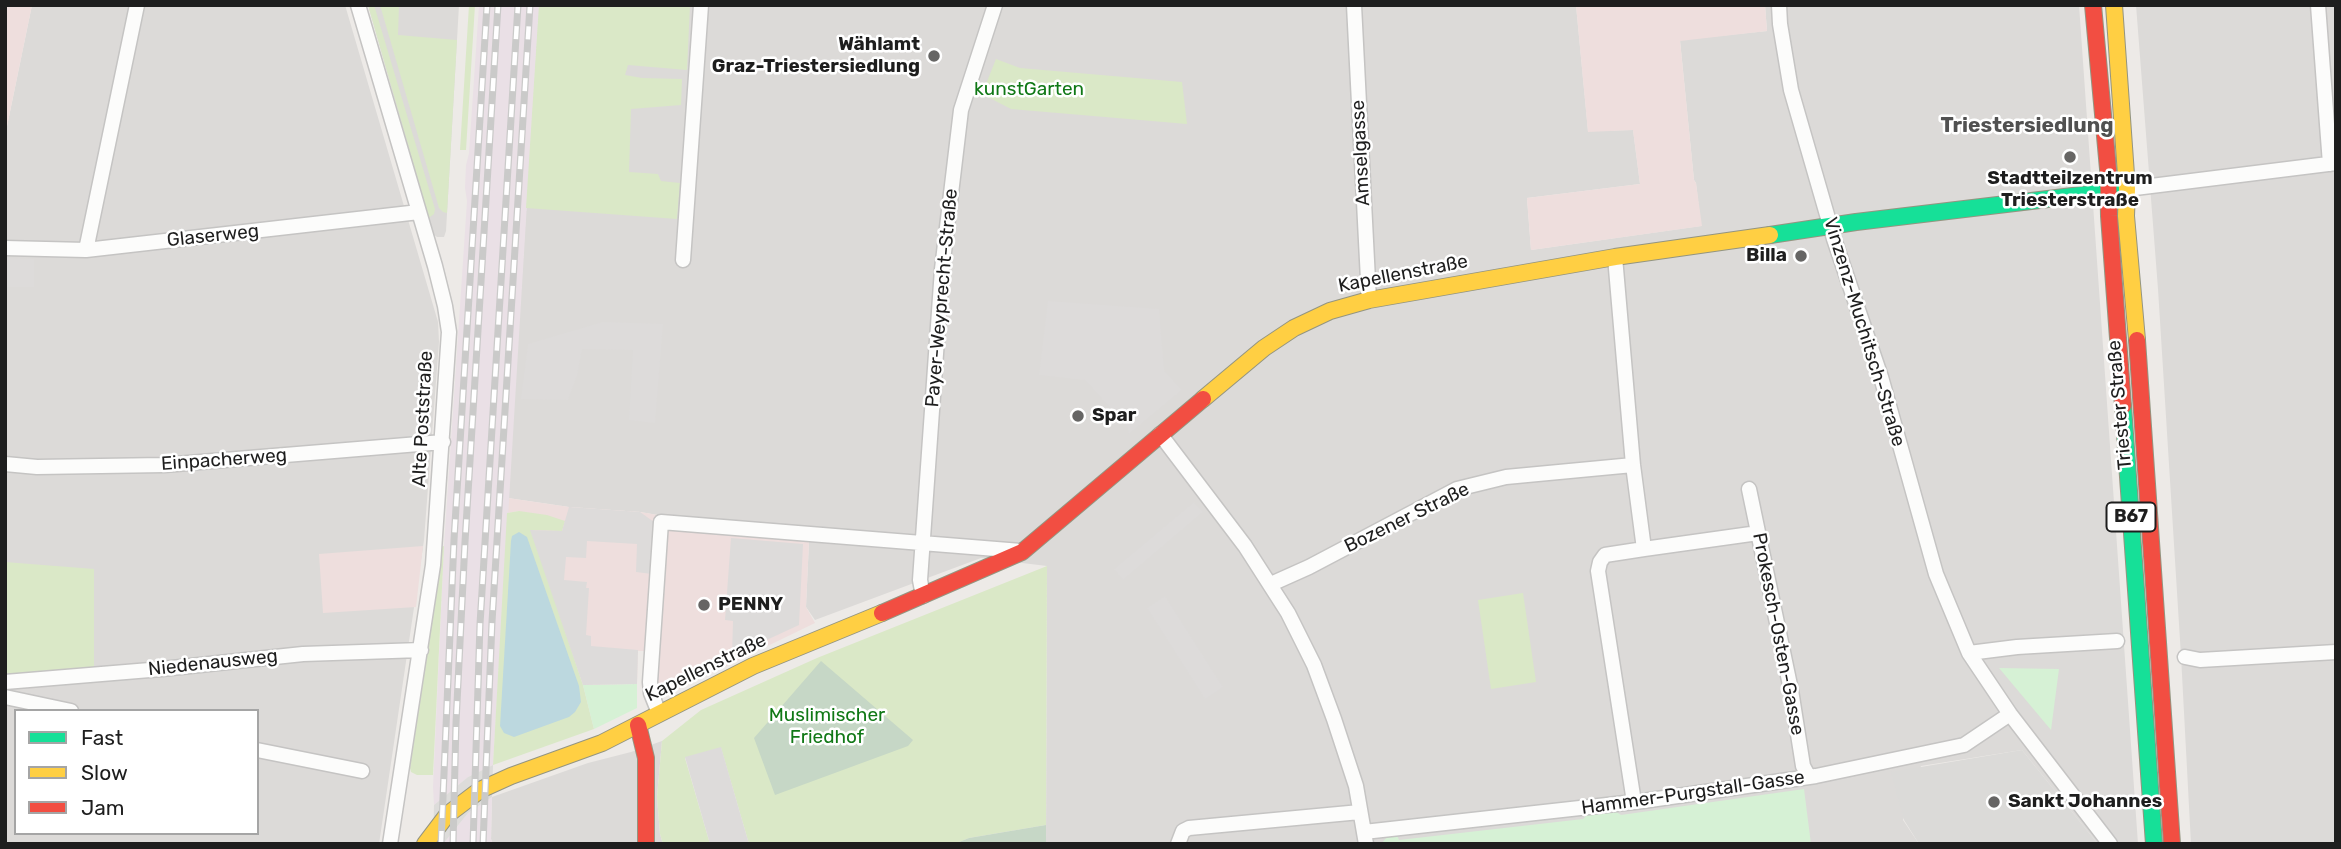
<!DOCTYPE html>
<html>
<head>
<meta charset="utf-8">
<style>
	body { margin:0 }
	#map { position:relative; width:2341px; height:849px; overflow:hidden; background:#edeae7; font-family:Rubik,sans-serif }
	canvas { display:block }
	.frame { position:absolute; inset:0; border:7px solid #1e1e1e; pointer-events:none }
	.legend { position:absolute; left:14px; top:709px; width:245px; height:126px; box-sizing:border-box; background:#fff; border:2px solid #a5a5a5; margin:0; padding:9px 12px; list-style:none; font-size:21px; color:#1e1e1e }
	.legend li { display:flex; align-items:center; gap:14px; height:35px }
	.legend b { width:35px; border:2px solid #a5a5a5 }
</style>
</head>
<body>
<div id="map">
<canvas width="2341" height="849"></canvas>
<div class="frame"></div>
<ul class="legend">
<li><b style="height:9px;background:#16e098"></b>Fast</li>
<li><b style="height:9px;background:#ffcf43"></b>Slow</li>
<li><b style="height:9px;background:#f24e42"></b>Jam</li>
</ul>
</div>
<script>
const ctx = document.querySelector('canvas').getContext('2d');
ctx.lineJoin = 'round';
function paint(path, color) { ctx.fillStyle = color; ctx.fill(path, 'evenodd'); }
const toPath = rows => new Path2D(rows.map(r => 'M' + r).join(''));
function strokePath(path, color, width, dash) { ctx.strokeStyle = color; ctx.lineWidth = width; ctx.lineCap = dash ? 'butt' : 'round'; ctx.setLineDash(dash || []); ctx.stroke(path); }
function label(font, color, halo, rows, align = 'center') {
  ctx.font = font + ' Rubik,sans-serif'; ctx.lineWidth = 5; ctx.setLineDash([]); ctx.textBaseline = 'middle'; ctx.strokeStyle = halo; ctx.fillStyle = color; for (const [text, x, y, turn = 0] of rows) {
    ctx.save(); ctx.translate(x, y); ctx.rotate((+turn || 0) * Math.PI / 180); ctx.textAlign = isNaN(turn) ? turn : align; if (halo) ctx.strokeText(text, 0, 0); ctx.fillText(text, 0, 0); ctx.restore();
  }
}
paint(toPath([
	[32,5,345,5,438,322,439,342,424,540,379,844,5,844,5,136],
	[16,711,257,711,257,833,16,833],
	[368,5,459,5,446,231,444,237,437,237,433,234],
	[539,5,1576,5,1588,131,1633,130,1640,184,1527,198,1531,250,1701,226,1696,183,1694,180,1680,40,1767,31,1765,5,2079,5,2138,844,2098,844,2022,750,1921,766,1903,820,1919,844,1046,844,1047,566,981,558,815,620,806,607,809,541,640,512,569,507,508,498],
	[2136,5,2336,5,2336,844,2191,844,2181,656,2158,289],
	[662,741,657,797,660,834,663,844,493,844,491,839,492,797,588,763,631,752]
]), '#dcdad8');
paint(toPath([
	[5,5,32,5,5,136],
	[1576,5,1765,5,1767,31,1680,41,1694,180,1696,183,1702,226,1531,250,1527,198,1640,184,1633,130,1588,132],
	[508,498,569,507,640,512,809,541,806,607,815,623,654,701,651,651,638,651,637,684,583,685,519,511,507,513],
	[423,546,416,607,323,613,319,554]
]), '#eededd');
paint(toPath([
	[479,5,539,5,493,765,468,777,434,805,433,787,444,546,467,201,465,188,466,165,469,153],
	[492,797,491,839,493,844,443,844,468,813]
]), '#eae0e6');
paint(toPath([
	[2022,750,2098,844,1919,844,1904,820,1891,772]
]), '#dbdad8');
paint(toPath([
	[368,5,374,5,435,209,434,214,430,217,429,218],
	[380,5,399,5,398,35,457,40,447,213,443,212,439,208],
	[469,5,475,5,466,150,460,150],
	[539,5,690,5,687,70,628,65,625,75,642,78,682,79,681,105,631,109,629,172,658,174,661,181,680,183,677,219,526,208],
	[996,59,1020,68,1182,82,1187,124,1011,109,982,94],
	[519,511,547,515,565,521,562,531,531,530,583,685,594,729,493,765,507,513],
	[444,546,433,775,417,775,411,772,410,768,441,547],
	[5,562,94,569,94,670,5,676],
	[1047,566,1046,825,969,838,954,844,749,844,721,748,685,758,710,844,663,844,660,834,657,797,662,741,701,710,817,658],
	[1523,593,1536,682,1491,689,1478,600]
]), '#dae8c7');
paint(toPath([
	[821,661,913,740,908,746,775,795,754,738],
	[1046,825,1046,844,954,844,969,838]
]), '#c6d7c6');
paint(toPath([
	[1999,668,2059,669,2051,730],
	[637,684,637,708,594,729,583,685],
	[1804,789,1811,844,1381,844,1387,837,1397,835,1399,840,1583,819,1588,814,1615,811,1621,815]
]), '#d6f1d5');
paint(toPath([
	[5,258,34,259,34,287,5,287],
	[1048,301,1159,309,1164,370,1182,390,1129,434,1128,428,1085,380,1039,375],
	[603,322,663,324,655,423,629,420,633,350,582,349,577,376,568,400,521,399,528,344],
	[1194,502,1203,512,1123,580,1114,569],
	[569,507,640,512,654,522,652,574,636,572,637,544,587,541,586,558,566,557,564,580,587,582,586,588,589,588,586,635,591,636,591,646,638,650,637,684,583,685,530,530,562,531],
	[731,538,803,544,799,625,732,656,733,621,725,620],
	[1165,596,1223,687,1205,699,1147,608],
	[721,747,740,813,749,844,710,844,685,757]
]), '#dddbda');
paint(toPath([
	[519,532,527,537,579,686,581,702,575,712,569,717,514,737,504,733,500,726,511,541,512,536]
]), '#bcd8df');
paint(toPath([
	[493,765,492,797,468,813,443,844,433,844,434,805,468,777]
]), '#dddcda');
const street = toPath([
	[358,5,435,266,445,306,449,332,433,565,390,844],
	[1354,5,1369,300],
	[1779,5,1780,24,1791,90,1834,239,1881,377,1936,574,1969,653,2010,714,2110,844],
	[2318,5,2330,164],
	[2127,189,2336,163],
	[5,248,86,250,419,212],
	[86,250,137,5],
	[1615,257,1633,465,1644,549,1605,555,1600,562,1598,571,1634,802],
	[683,260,701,5],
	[1160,434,1245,546,1288,613,1314,665,1334,719,1356,786,1366,844],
	[5,464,37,467,164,465,443,442],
	[1749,489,1791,690,1803,766,1809,777],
	[1644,549,1758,533],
	[1271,584,1309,567,1457,489,1506,477,1633,465],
	[923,596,920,580,942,269,961,110,995,5],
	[1969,653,2017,647,2117,641],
	[2185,657,2200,660,2336,652],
	[5,682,162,669,303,654,421,650],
	[5,697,71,711],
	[659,713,651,693,650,682,661,522,1021,551],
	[257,750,362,771],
	[1364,832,1643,801,1816,776,1964,745,2010,714],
	[1178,844,1183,831,1189,828,1360,812]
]);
const fast = toPath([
	[1770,235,1856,222,2123,190],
	[2123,406,2154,844]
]);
const slow = toPath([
	[2114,5,2127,189,2126,216,2137,340],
	[1203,399,1264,348,1294,328,1330,311,1369,300,1615,257,1770,235],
	[425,844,447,815,480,790,511,776,602,743,753,666,882,613]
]);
const jam = toPath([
	[2093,5,2108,169,2109,216,2123,406],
	[2137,340,2172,844],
	[882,613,1022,552,1203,399],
	[638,725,646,758,646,844]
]);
strokePath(street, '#c5c4c3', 17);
strokePath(fast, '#949580', 18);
strokePath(slow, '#949580', 18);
strokePath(jam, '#949580', 18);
strokePath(street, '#fcfcfb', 14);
strokePath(fast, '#16e098', 16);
strokePath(slow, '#ffcf43', 16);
strokePath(jam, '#f24e42', 16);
const rail = toPath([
	[441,844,454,540,487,5],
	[453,844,456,723,465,542,498,5],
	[473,844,480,624,518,5],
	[483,844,492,622,530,5]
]);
strokePath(rail, '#cacac9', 7);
strokePath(rail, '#fff', 4.5, [13]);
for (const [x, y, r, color] of [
	[934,56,7,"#666564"],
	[2070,157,7,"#666564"],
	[1801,256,7,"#666564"],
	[1078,416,7,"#666564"],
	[704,605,7,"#666564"],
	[1994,802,7,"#666564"]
]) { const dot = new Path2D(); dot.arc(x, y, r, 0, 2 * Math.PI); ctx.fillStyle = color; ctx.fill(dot); strokePath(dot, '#fff', 2.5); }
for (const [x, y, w] of [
	[2131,517,49]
]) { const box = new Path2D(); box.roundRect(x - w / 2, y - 14.5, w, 29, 5); ctx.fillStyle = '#fff'; ctx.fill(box); strokePath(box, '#1e1e1e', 2); }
label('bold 18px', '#1e1e1e', null, [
	["B67",2131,517]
]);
label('bold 19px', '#1e1e1e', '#fff', [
	["Wählamt",920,45,"right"],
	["Graz-Triestersiedlung",920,67,"right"],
	["Stadtteilzentrum",2070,179,"center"],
	["Triesterstraße",2070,201,"center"],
	["Billa",1787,256,"right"],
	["Spar",1092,416],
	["PENNY",718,605],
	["Sankt Johannes",2008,802]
], 'left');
label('19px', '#107816', '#fff', [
	["kunstGarten",1029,90],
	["Muslimischer",827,716],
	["Friedhof",827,738]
]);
label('19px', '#1e1e1e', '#fff', [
	["Amselgasse",1361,153,-93],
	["Glaserweg",213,236,-6],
	["Kapellenstraße",1403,274,-11],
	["Payer-Weyprecht-Straße",942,298,-85],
	["Vinzenz-Muchitsch-Straße",1864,332,73],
	["Triester Straße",2120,405,-95],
	["Alte Poststraße",423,419,-87],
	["Einpacherweg",224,460,-4],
	["Bozener Straße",1407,518,-26],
	["Prokesch-Osten-Gasse",1778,634,79],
	["Niedenausweg",213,663,-6],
	["Kapellenstraße",706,668,-26],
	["Hammer-Purgstall-Gasse",1693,793,-8]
]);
label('bold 21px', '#515151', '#fff', [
	["Triestersiedlung",2027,126]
]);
</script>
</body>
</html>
